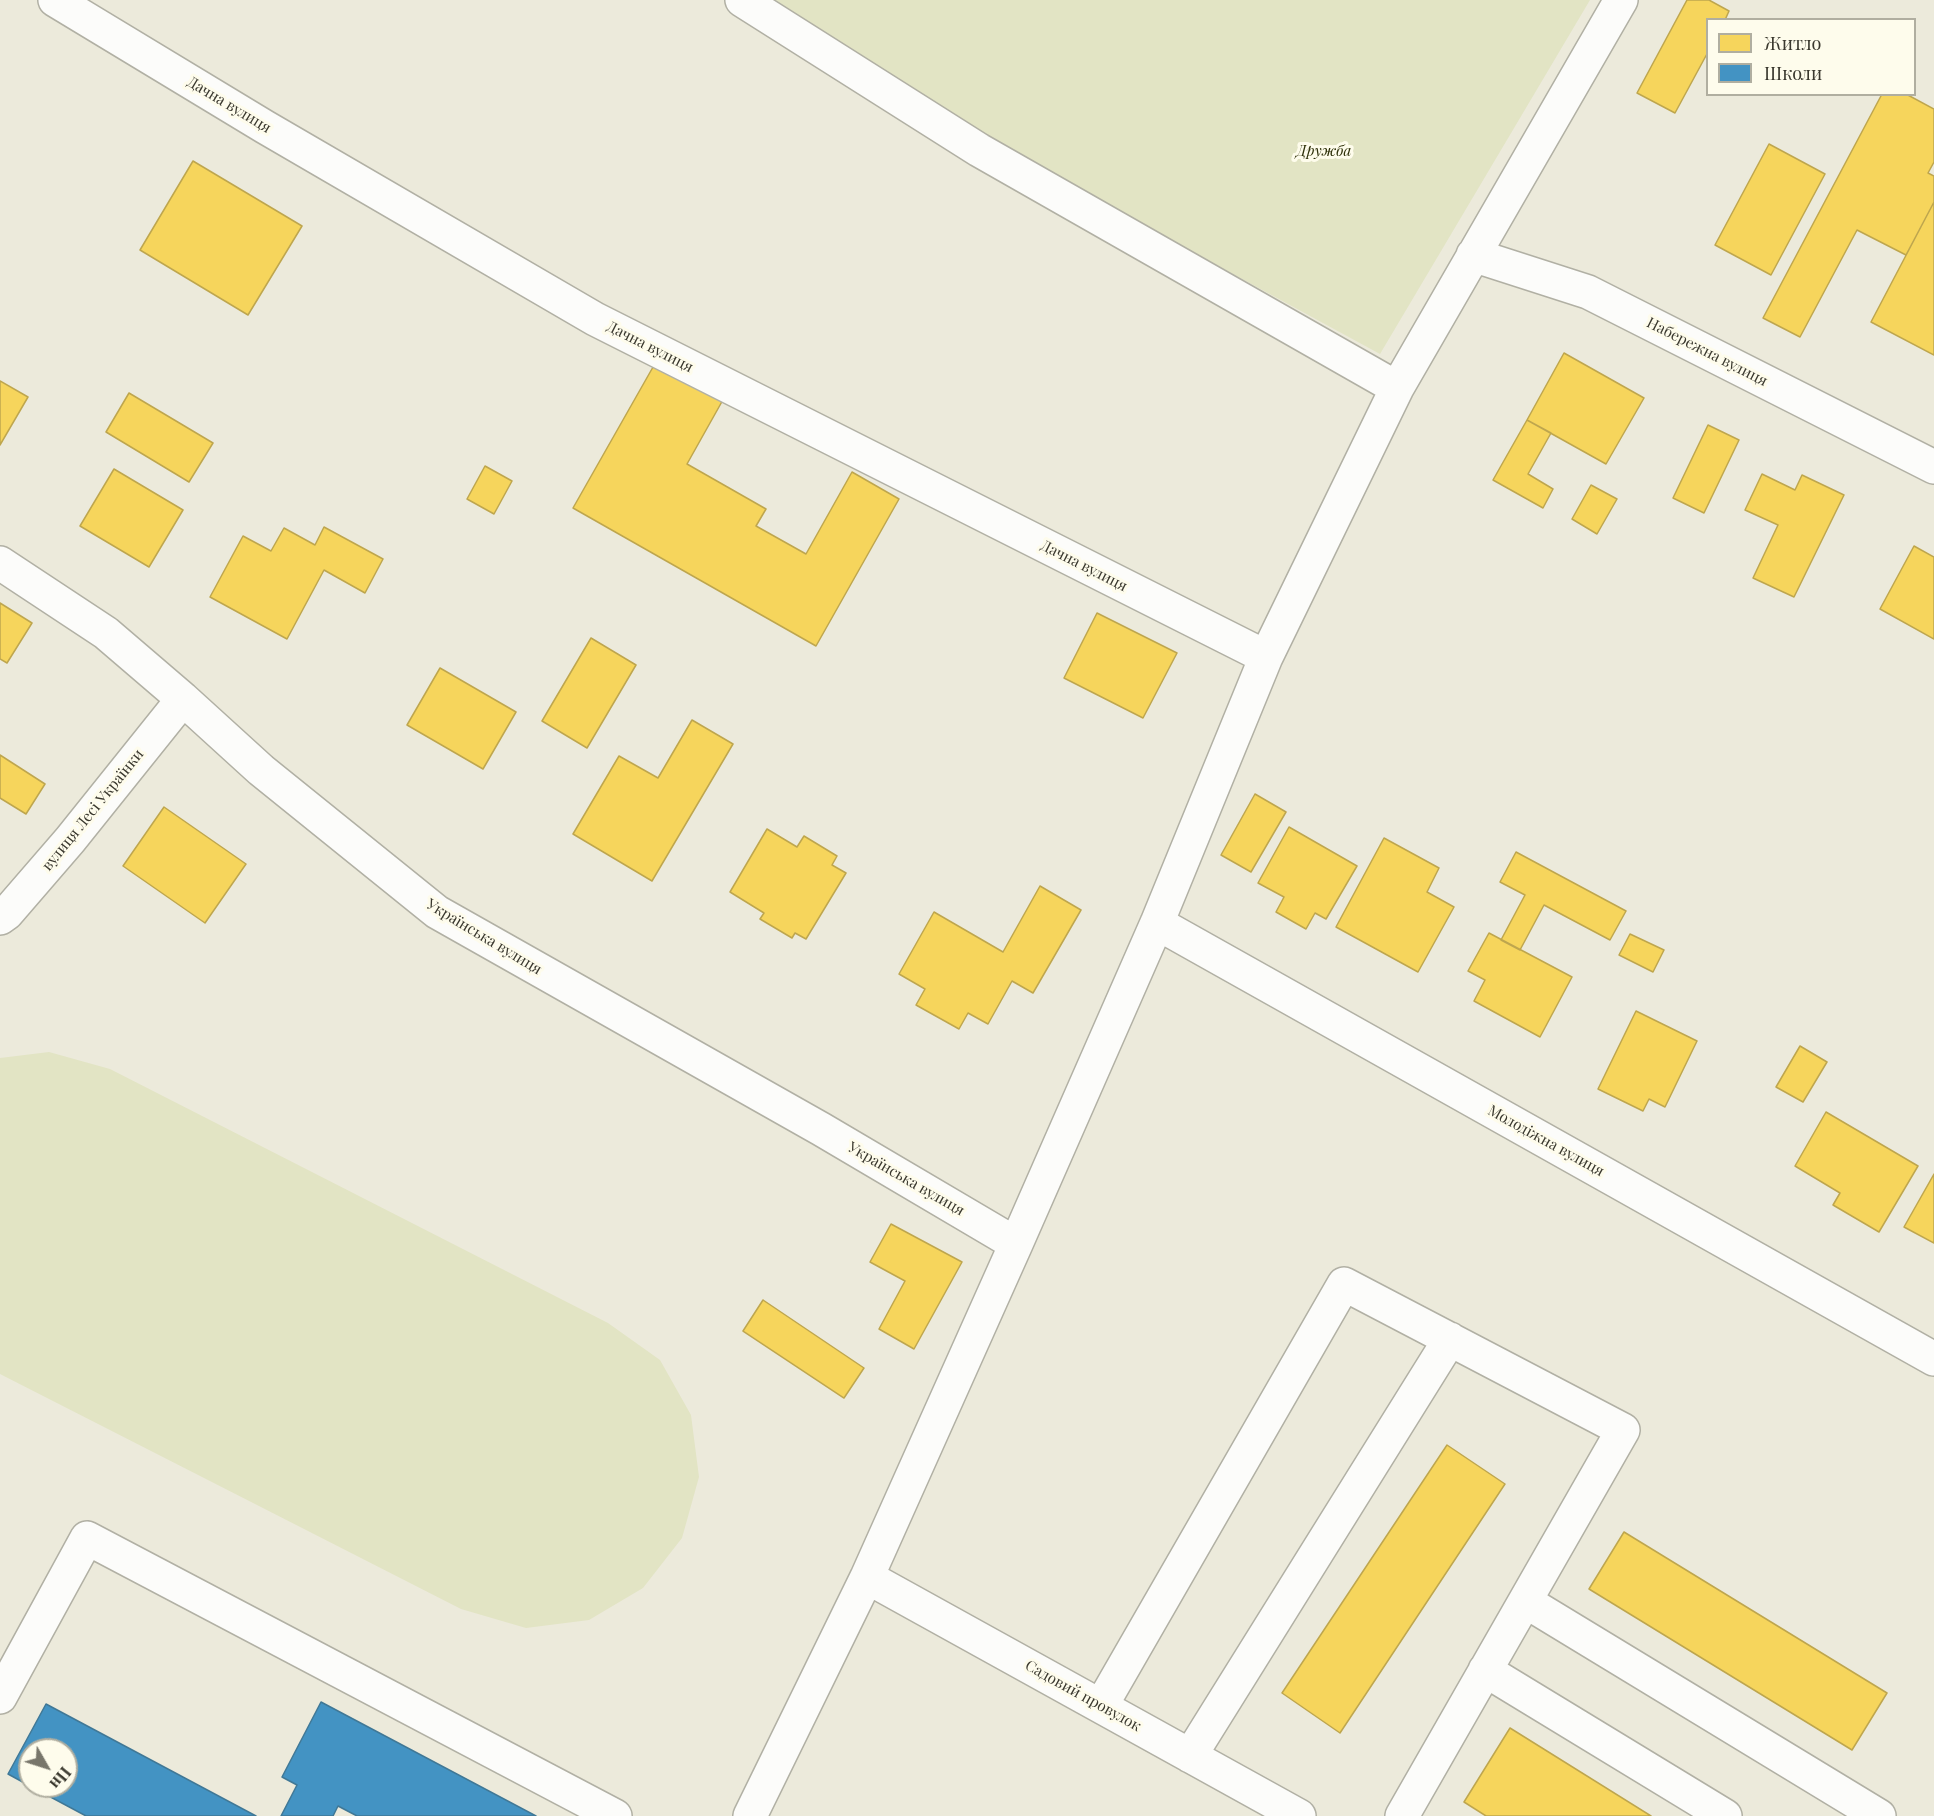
<!DOCTYPE html>
<html>
<head>
<meta charset="utf-8">
<style>
	body { margin:0 }
	#map { position:relative; width:1934px; height:1816px; overflow:hidden; background:#eceadb; font-family:"Playfair Display",serif }
	canvas { display:block }
	.legend { position:absolute; left:1706px; top:18px; width:210px; height:78px; box-sizing:border-box; background:#fefcec; border:2px solid #b0aea0; margin:0; padding:8px 10px; list-style:none; font-size:18px; color:#3a382e }
	.legend li { display:flex; align-items:center; gap:12px; height:30px }
	.legend b { width:30px; border:2px solid #b0aea0 }
	.north { position:absolute; left:18px; top:1738px; width:60px; height:60px; box-sizing:border-box; background:#fefcec; border:2px solid #b0aea0; border-radius:50%; rotate:129deg; font-size:16px; font-weight:700; line-height:24px; text-align:center; color:#3a382e }
	.north::after { content:''; display:block; margin:auto; width:21px; height:27px; background:#78766b; clip-path:polygon(50% 0,100% 100%,50% 72%,0 100%) }
</style>
</head>
<body>
<div id="map">
<canvas width="1934" height="1816"></canvas>
<ul class="legend">
<li><b style="height:16px;background:#f6d55c"></b>Житло</li>
<li><b style="height:16px;background:#4393c3"></b>Школи</li>
</ul>
<div class="north">Пн</div>
</div>
<script>
const ctx = document.querySelector('canvas').getContext('2d');
ctx.lineJoin = 'round';
function paint(path, color) { ctx.fillStyle = color; ctx.fill(path, 'evenodd'); }
const toPath = rows => new Path2D(rows.map(r => 'M' + r).join(''));
function strokePath(path, color, width, dash) { ctx.strokeStyle = color; ctx.lineWidth = width; ctx.lineCap = dash ? 'butt' : 'round'; ctx.setLineDash(dash || []); ctx.stroke(path); }
function label(font, color, halo, rows, align = 'center') {
  ctx.font = font + ' "Playfair Display",serif'; ctx.lineWidth = 6; ctx.setLineDash([]); ctx.textBaseline = 'middle'; ctx.strokeStyle = halo; ctx.fillStyle = color; for (const [text, x, y, turn = 0] of rows) {
    ctx.save(); ctx.translate(x, y); ctx.rotate((+turn || 0) * Math.PI / 180); ctx.textAlign = isNaN(turn) ? turn : align; if (halo) ctx.strokeText(text, 0, 0); ctx.fillText(text, 0, 0); ctx.restore();
  }
}
paint(toPath([
	[729,0,1590,0,1380,354],
	[49,1052,110,1069,608,1323,660,1360,691,1415,699,1477,682,1538,643,1588,589,1620,526,1628,461,1609,0,1374,0,1058]
]), '#e2e4c4');
const homes = toPath([
	[1687,0,1709,0,1729,11,1725,20,1708,20,1708,52,1675,113,1637,93,1687,0],
	[1882,94,1906,94,1934,109,1934,162,1928,173,1934,176,1934,202,1906,255,1857,230,1800,337,1763,318,1882,94],
	[1769,144,1825,174,1771,275,1715,245,1769,144],
	[193,161,302,226,248,315,140,250,193,161],
	[1934,202,1934,355,1871,322,1934,202],
	[1564,353,1644,398,1606,464,1527,420,1564,353],
	[657,360,724,398,687,464,766,509,756,526,806,554,852,472,899,499,816,646,573,508,657,360],
	[0,381,28,397,0,445,0,381],
	[129,393,213,443,189,482,106,432,129,393],
	[1527,420,1551,433,1528,474,1553,489,1543,508,1493,480,1527,420],
	[1708,425,1739,440,1704,513,1673,498,1708,425],
	[485,466,512,481,494,514,467,499,485,466],
	[114,469,183,510,149,567,80,526,114,469],
	[1762,474,1795,490,1802,475,1844,495,1794,597,1753,578,1778,525,1745,510,1762,474],
	[1591,485,1617,499,1597,534,1572,519,1591,485],
	[324,527,383,559,365,593,324,570,287,639,210,597,243,536,271,551,284,528,315,545,324,527],
	[1914,546,1934,557,1934,639,1880,609,1914,546],
	[0,603,32,623,7,663,0,659,0,603],
	[1097,613,1177,653,1143,718,1064,678,1097,613],
	[591,638,636,665,587,748,542,721,591,638],
	[440,668,516,712,483,769,407,725,440,668],
	[692,720,733,744,652,881,573,834,619,756,658,778,692,720],
	[0,755,45,784,26,814,0,798,0,755],
	[1255,794,1286,812,1251,872,1221,855,1255,794],
	[164,807,246,864,205,923,123,866,164,807],
	[1289,827,1357,866,1326,919,1315,913,1306,929,1276,912,1284,897,1258,883,1289,827],
	[767,829,797,847,804,836,837,856,832,865,846,873,806,939,795,933,792,938,760,919,764,913,730,892,767,829],
	[1384,838,1439,868,1427,892,1454,907,1418,972,1336,927,1384,838],
	[1516,852,1626,911,1610,940,1544,905,1520,950,1501,940,1525,895,1500,882,1516,852],
	[1040,886,1081,910,1033,993,1012,981,988,1024,968,1013,959,1029,916,1005,925,989,899,974,934,912,1003,952,1040,886],
	[1489,933,1572,977,1540,1037,1474,1001,1485,980,1468,971,1489,933],
	[1630,934,1664,950,1653,972,1619,955,1630,934],
	[1636,1011,1697,1041,1665,1107,1649,1099,1643,1111,1598,1089,1636,1011],
	[1800,1046,1827,1062,1803,1102,1776,1087,1800,1046],
	[1826,1112,1918,1166,1879,1232,1833,1205,1840,1193,1795,1166,1826,1112],
	[1934,1174,1934,1243,1904,1227,1934,1174],
	[891,1224,962,1262,914,1349,879,1329,905,1281,870,1262,891,1224],
	[763,1300,864,1368,844,1398,743,1331,763,1300],
	[1447,1445,1505,1484,1340,1733,1282,1693,1447,1445],
	[1624,1532,1887,1693,1852,1750,1589,1589,1624,1532],
	[1510,1728,1651,1816,1486,1816,1464,1802,1510,1728]
]);
paint(homes, '#f6d55c');
strokePath(homes, '#bea64e', 1.5);
const schools = toPath([
	[321,1702,536,1816,357,1816,338,1806,333,1816,281,1816,297,1785,282,1777,321,1702],
	[46,1704,256,1816,86,1816,30,1786,66,1786,66,1750,30,1750,30,1786,8,1774,46,1704]
]);
paint(schools, '#4393c3');
strokePath(schools, '#407896', 1.5);
const minor = toPath([
	[55,0,265,127,595,319,1266,657],
	[742,0,979,150,1397,388],
	[1473,255,1588,292,1934,467],
	[0,563,106,633,183,699,261,770,437,912,821,1129,1016,1244],
	[0,918,7,913,70,840,183,699],
	[1157,923,1934,1359],
	[867,1577,1299,1816],
	[1525,1601,1879,1816],
	[1485,1670,1725,1816],
	[0,1697,87,1538,615,1816],
	[1101,1706,1344,1284,1623,1430,1402,1816],
	[1190,1756,1450,1339],
	[750,1816,867,1577,1016,1244,1157,923,1266,657,1397,388,1621,0]
]);
strokePath(minor, '#b1b0a4', 36);
strokePath(minor, '#fcfcfa', 33);
label('15px', '#3a382e', '#fefcec', [
	["Дачна вулиця",229,105,31],
	["Дачна вулиця",650,347,27],
	["Набережна вулиця",1707,352,27],
	["Дачна вулиця",1084,566,27],
	["вулиця Лесі Українки",93,810,-51],
	["Українська вулиця",484,937,31],
	["Молодіжна вулиця",1546,1141,29],
	["Українська вулиця",906,1179,30],
	["Садовий провулок",1083,1696,29]
]);
label('italic 15px', '#2f310a', '#fefcec', [
	["Дружба",1324,151]
]);
</script>
</body>
</html>
